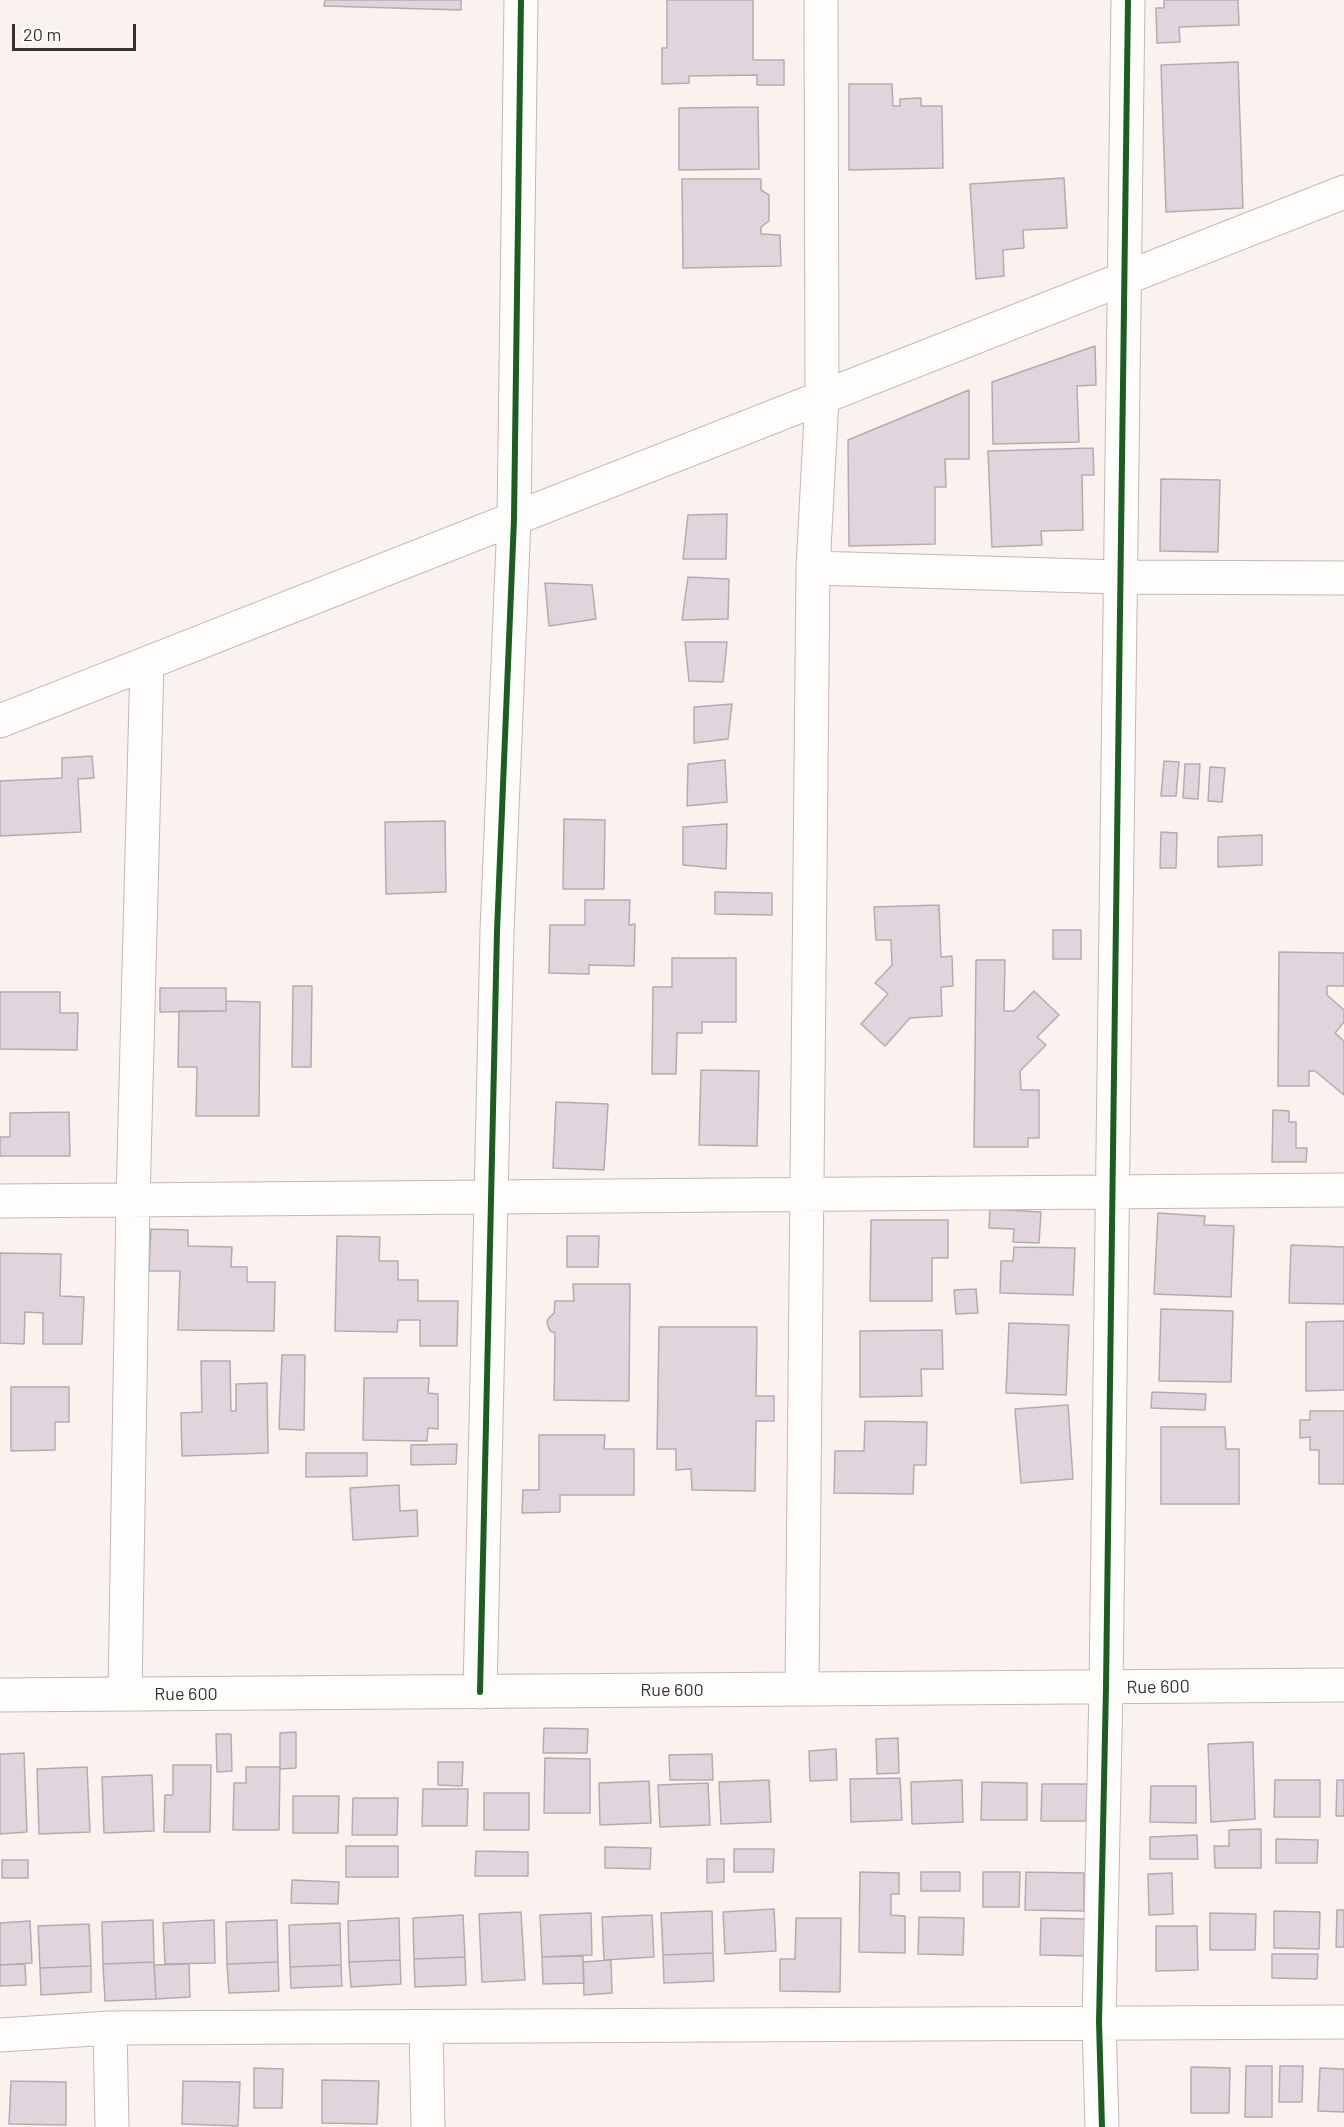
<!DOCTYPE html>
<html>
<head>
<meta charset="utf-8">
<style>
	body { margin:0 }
	#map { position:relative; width:1344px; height:2127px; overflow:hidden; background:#faf2ee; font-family:Barlow,sans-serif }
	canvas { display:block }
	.scale { position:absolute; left:12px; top:24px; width:124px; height:27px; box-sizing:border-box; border:3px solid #38312e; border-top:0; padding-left:8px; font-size:18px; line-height:21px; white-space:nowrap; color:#38312e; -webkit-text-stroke:4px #fff; paint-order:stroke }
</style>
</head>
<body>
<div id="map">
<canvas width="1344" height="2127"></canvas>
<div class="scale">20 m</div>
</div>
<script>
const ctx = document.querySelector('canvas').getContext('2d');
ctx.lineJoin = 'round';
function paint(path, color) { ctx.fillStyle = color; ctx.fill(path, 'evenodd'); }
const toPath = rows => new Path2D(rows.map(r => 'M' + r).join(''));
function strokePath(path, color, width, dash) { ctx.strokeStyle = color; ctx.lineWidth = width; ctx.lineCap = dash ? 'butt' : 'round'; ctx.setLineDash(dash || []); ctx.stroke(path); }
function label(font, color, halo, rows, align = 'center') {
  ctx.font = font + ' Barlow,sans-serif'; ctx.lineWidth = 4.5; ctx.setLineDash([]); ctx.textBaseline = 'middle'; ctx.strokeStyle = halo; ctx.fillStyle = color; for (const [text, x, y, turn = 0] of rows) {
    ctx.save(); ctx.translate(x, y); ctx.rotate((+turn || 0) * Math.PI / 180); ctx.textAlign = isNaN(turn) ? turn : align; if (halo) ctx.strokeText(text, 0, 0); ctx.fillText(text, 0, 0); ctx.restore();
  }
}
const building = toPath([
	[325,0,461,0,461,10,324,6,325,0],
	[667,0,753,0,753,60,784,60,784,85,757,85,757,75,689,76,689,83,662,84,662,48,667,48,667,0],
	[1164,0,1238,0,1239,25,1179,27,1180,42,1157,43,1156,8,1164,8,1164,0],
	[1238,62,1243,208,1166,212,1161,65,1238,62],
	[849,84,892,84,893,106,900,106,900,99,921,98,921,106,942,106,943,168,849,170,849,84],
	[758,107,759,169,679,170,679,108,758,107],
	[1064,178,1067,228,1023,230,1024,248,1003,250,1004,276,976,279,970,184,1064,178],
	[682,179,761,179,761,190,769,195,769,221,761,227,761,234,780,235,781,266,683,268,682,179],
	[1095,346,1096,385,1077,386,1079,442,993,444,992,382,1095,346],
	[969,390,969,459,945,459,946,487,935,487,935,544,849,546,848,440,969,390],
	[1093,448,1094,475,1082,475,1083,530,1041,531,1042,545,992,547,988,451,1093,448],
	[1161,479,1220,480,1218,552,1160,551,1161,479],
	[727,514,726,559,683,559,688,515,727,514],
	[688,577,729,579,728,619,682,620,688,577],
	[545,583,592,585,596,619,549,626,545,583],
	[685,642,727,642,723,682,689,681,685,642],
	[732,704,728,739,694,743,694,707,732,704],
	[92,756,94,778,78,779,81,832,0,836,0,781,62,778,62,758,92,756],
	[725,760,727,802,687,806,688,764,725,760],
	[1164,761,1179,762,1176,796,1161,796,1164,761],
	[1185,764,1200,764,1198,799,1183,798,1185,764],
	[1210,767,1225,768,1222,802,1208,801,1210,767],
	[564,819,605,820,604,889,563,889,564,819],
	[445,821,446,892,386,894,385,822,445,821],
	[727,824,726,869,683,865,683,827,727,824],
	[1161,832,1177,833,1176,868,1160,868,1161,832],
	[1262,835,1262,865,1218,867,1218,837,1262,835],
	[715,892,772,893,772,915,715,914,715,892],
	[585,900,630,900,629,925,635,924,634,966,589,965,589,974,549,973,550,925,585,925,585,900],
	[939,905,941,957,952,956,953,986,941,987,942,1016,910,1018,885,1046,861,1024,888,994,875,983,892,965,891,940,876,940,874,907,939,905],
	[1053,930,1081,930,1081,959,1053,959,1053,930],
	[1279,952,1344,953,1344,986,1327,986,1327,995,1344,1010,1344,1022,1335,1033,1344,1041,1344,1095,1315,1071,1309,1071,1309,1086,1278,1086,1279,952],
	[672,958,736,958,736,1022,702,1022,702,1033,677,1033,676,1074,652,1074,653,987,672,987,672,958],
	[976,960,1005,960,1004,1011,1014,1011,1034,991,1059,1015,1037,1037,1046,1045,1020,1071,1021,1090,1039,1090,1039,1138,1028,1138,1028,1147,974,1147,976,960],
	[293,986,312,986,311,1067,292,1067,293,986],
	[160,988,226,988,226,1011,160,1012,160,988],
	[0,992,60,992,60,1013,78,1013,77,1050,0,1049,0,992],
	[226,1001,260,1002,259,1116,196,1116,197,1067,178,1067,179,1011,226,1011,226,1001],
	[701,1070,759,1071,757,1146,699,1145,701,1070],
	[556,1102,608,1104,604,1170,553,1168,556,1102],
	[1273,1110,1289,1111,1289,1122,1296,1122,1296,1148,1307,1148,1306,1162,1272,1162,1273,1110],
	[69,1112,70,1156,0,1156,0,1137,10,1137,10,1113,69,1112],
	[990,1209,1041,1212,1039,1243,1013,1242,1014,1229,989,1228,990,1209],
	[1158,1213,1205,1216,1204,1225,1234,1226,1231,1297,1154,1294,1158,1213],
	[871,1220,948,1220,948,1258,932,1258,932,1301,870,1301,871,1220],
	[151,1229,188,1230,188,1246,232,1247,231,1267,247,1267,247,1282,275,1282,274,1331,178,1330,180,1271,149,1271,151,1229],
	[337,1236,380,1237,379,1261,398,1261,398,1280,418,1280,418,1301,458,1301,457,1346,420,1346,420,1320,398,1320,397,1332,335,1331,337,1236],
	[567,1236,599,1236,598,1267,567,1267,567,1236],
	[1291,1245,1344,1247,1344,1304,1289,1303,1291,1245],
	[1014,1247,1075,1248,1073,1295,1000,1293,1001,1261,1013,1261,1014,1247],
	[0,1253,61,1254,60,1296,84,1297,82,1344,43,1344,43,1313,25,1312,24,1344,0,1343,0,1253],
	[573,1284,630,1284,629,1401,554,1400,555,1333,550,1331,547,1323,548,1319,554,1313,555,1301,574,1301,573,1284],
	[976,1289,978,1313,956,1314,954,1290,976,1289],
	[1161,1309,1233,1311,1231,1382,1159,1381,1161,1309],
	[1344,1321,1344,1390,1306,1391,1306,1322,1344,1321],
	[1009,1323,1069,1325,1066,1395,1006,1393,1009,1323],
	[659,1327,757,1327,756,1396,774,1396,774,1421,756,1421,755,1491,692,1490,691,1469,676,1470,676,1449,657,1449,659,1327],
	[942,1330,943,1369,921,1369,922,1396,860,1397,860,1331,942,1330],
	[282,1355,305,1355,304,1430,279,1429,282,1355],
	[201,1361,230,1361,231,1411,236,1411,236,1384,267,1383,268,1453,182,1456,181,1413,202,1412,201,1361],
	[364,1378,429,1378,428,1393,438,1394,438,1429,428,1428,427,1441,363,1440,364,1378],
	[11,1387,69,1387,69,1422,55,1422,55,1450,11,1451,11,1387],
	[1152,1392,1206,1394,1205,1410,1151,1408,1152,1392],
	[1068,1405,1073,1479,1021,1483,1015,1409,1068,1405],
	[1310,1411,1344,1411,1344,1484,1319,1484,1319,1450,1310,1450,1310,1437,1300,1438,1300,1420,1310,1420,1310,1411],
	[865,1421,927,1422,926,1465,914,1465,913,1494,834,1493,835,1451,864,1451,865,1421],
	[1161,1427,1225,1427,1226,1449,1239,1449,1239,1504,1161,1504,1161,1427],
	[539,1435,605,1435,604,1449,634,1449,634,1495,560,1495,560,1512,522,1513,523,1490,539,1490,539,1435],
	[457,1444,456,1464,411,1465,411,1445,457,1444],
	[306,1453,367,1453,367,1476,306,1477,306,1453],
	[399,1485,400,1511,417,1510,418,1536,353,1540,350,1488,399,1485],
	[544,1728,588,1729,587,1753,543,1753,544,1728],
	[296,1732,296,1768,280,1769,280,1733,296,1732],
	[216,1734,231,1734,232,1771,217,1772,216,1734],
	[898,1738,899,1773,877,1774,876,1739,898,1738],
	[1253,1742,1255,1819,1211,1822,1208,1744,1253,1742],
	[836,1749,837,1780,810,1781,809,1751,836,1749],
	[24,1753,27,1832,0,1834,0,1754,24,1753],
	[712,1754,713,1780,670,1780,669,1755,712,1754],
	[545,1758,590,1759,590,1813,544,1813,545,1758],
	[438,1762,463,1762,462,1786,438,1785,438,1762],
	[173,1765,211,1765,210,1832,164,1832,165,1795,173,1795,173,1765],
	[87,1767,90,1832,39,1834,37,1769,87,1767],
	[246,1767,280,1767,279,1830,233,1830,234,1783,246,1783,246,1767],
	[152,1775,154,1831,104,1833,102,1777,152,1775],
	[900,1778,902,1820,851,1822,850,1779,900,1778],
	[769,1780,771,1822,721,1824,719,1782,769,1780],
	[962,1780,963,1822,912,1824,911,1782,962,1780],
	[1275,1780,1320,1780,1320,1817,1274,1817,1275,1780],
	[1337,1780,1344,1780,1344,1816,1336,1816,1337,1780],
	[649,1781,651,1823,600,1825,599,1783,649,1781],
	[982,1782,1027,1783,1027,1820,981,1820,982,1782],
	[708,1783,710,1825,660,1827,658,1785,708,1783],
	[1042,1784,1087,1784,1086,1821,1041,1821,1042,1784],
	[1151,1786,1196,1786,1196,1823,1150,1822,1151,1786],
	[423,1789,468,1789,467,1826,422,1826,423,1789],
	[484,1793,529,1793,529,1830,484,1830,484,1793],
	[293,1796,339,1796,338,1833,293,1833,293,1796],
	[353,1798,398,1798,397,1835,352,1835,353,1798],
	[1261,1829,1261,1868,1215,1868,1214,1846,1229,1846,1229,1830,1261,1829],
	[1197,1835,1198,1859,1150,1859,1150,1837,1197,1835],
	[1276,1839,1318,1840,1317,1863,1276,1863,1276,1839],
	[346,1846,398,1846,398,1877,346,1877,346,1846],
	[605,1847,651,1848,650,1869,605,1868,605,1847],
	[734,1849,774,1849,773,1872,734,1872,734,1849],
	[476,1851,528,1852,528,1876,475,1876,476,1851],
	[707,1859,724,1859,724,1882,707,1883,707,1859],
	[2,1860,28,1860,28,1878,2,1878,2,1860],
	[860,1872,899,1873,899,1894,891,1894,891,1915,905,1916,905,1953,859,1952,860,1872],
	[921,1872,960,1872,960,1891,921,1891,921,1872],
	[983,1872,1020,1872,1019,1907,983,1907,983,1872],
	[1026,1872,1084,1873,1084,1911,1025,1910,1026,1872],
	[1172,1873,1173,1914,1149,1915,1148,1874,1172,1873],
	[292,1880,339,1882,338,1904,291,1903,292,1880],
	[774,1909,776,1951,725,1954,723,1912,774,1909],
	[1337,1910,1344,1910,1344,1947,1336,1947,1337,1910],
	[712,1911,713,1953,663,1955,661,1913,712,1911],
	[1274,1911,1320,1912,1319,1949,1274,1948,1274,1911],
	[521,1912,525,1980,482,1982,479,1914,521,1912],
	[591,1913,592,1955,542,1957,540,1915,591,1913],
	[1210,1913,1256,1914,1255,1950,1210,1950,1210,1913],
	[463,1915,465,1957,414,1959,413,1918,463,1915],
	[652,1915,654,1957,604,1960,602,1917,652,1915],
	[919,1917,964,1918,963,1955,918,1954,919,1917],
	[399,1918,400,1960,349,1962,348,1921,399,1918],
	[796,1918,841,1918,840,1992,780,1991,780,1959,795,1959,796,1918],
	[1041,1918,1086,1919,1086,1956,1040,1955,1041,1918],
	[153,1920,154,1962,103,1964,102,1922,153,1920],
	[214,1920,215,1963,165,1964,163,1923,214,1920],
	[277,1920,278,1962,227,1964,226,1922,277,1920],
	[30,1921,32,1963,0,1965,0,1923,30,1921],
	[340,1923,341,1965,290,1967,289,1925,340,1923],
	[89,1924,91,1966,40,1968,38,1926,89,1924],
	[1156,1926,1197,1926,1198,1970,1156,1971,1156,1926],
	[713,1953,714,1981,664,1983,663,1955,713,1953],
	[1272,1954,1318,1954,1317,1979,1272,1978,1272,1954],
	[583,1956,584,1983,543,1984,542,1957,583,1956],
	[465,1957,466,1985,415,1987,414,1959,465,1957],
	[400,1960,401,1984,351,1987,349,1962,400,1960],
	[611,1960,612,1993,584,1995,583,1962,611,1960],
	[154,1962,156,1999,105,2001,103,1964,154,1962],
	[278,1962,279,1991,229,1993,227,1964,278,1962],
	[25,1964,26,1985,0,1986,0,1965,25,1964],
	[189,1964,190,1997,156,1999,154,1965,189,1964],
	[341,1965,342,1986,291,1988,290,1967,341,1965],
	[91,1966,91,1992,41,1995,40,1968,91,1966],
	[1246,2066,1272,2066,1272,2117,1245,2117,1246,2066],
	[1280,2066,1303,2066,1302,2102,1279,2102,1280,2066],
	[1191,2067,1230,2068,1229,2113,1191,2113,1191,2067],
	[254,2068,283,2069,282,2108,254,2108,254,2068],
	[1320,2068,1344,2069,1344,2112,1318,2111,1320,2068],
	[322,2080,379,2081,377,2124,322,2123,322,2080],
	[11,2081,66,2082,66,2125,9,2124,11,2081],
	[183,2081,240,2082,238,2126,182,2124,183,2081]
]);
paint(building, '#e2d4dc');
strokePath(building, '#b2adad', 1.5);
const minor = toPath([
	[813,568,1120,577,1344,578],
	[0,721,1344,192],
	[0,1201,1344,1190],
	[802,1689,813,568,822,398,821,0],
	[480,1692,497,931,514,519,521,0],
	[125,1694,133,1200,147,663],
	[0,1695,1344,1685],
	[426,2027,428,2127],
	[110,2028,112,2127],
	[0,2035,110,2028,1344,2022],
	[1102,2127,1099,2022,1106,1687,1128,0]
]);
strokePath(minor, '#c0b9b6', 35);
strokePath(minor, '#fefdfc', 33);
strokePath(toPath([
	[480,1692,497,931,514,519,521,0],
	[1102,2127,1099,2022,1106,1687,1128,0]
]), '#1b5e20', 6);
label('18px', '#38312e', '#fff', [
	["Rue 600",1158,1687,-1],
	["Rue 600",672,1690],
	["Rue 600",186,1694]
]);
</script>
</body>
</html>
